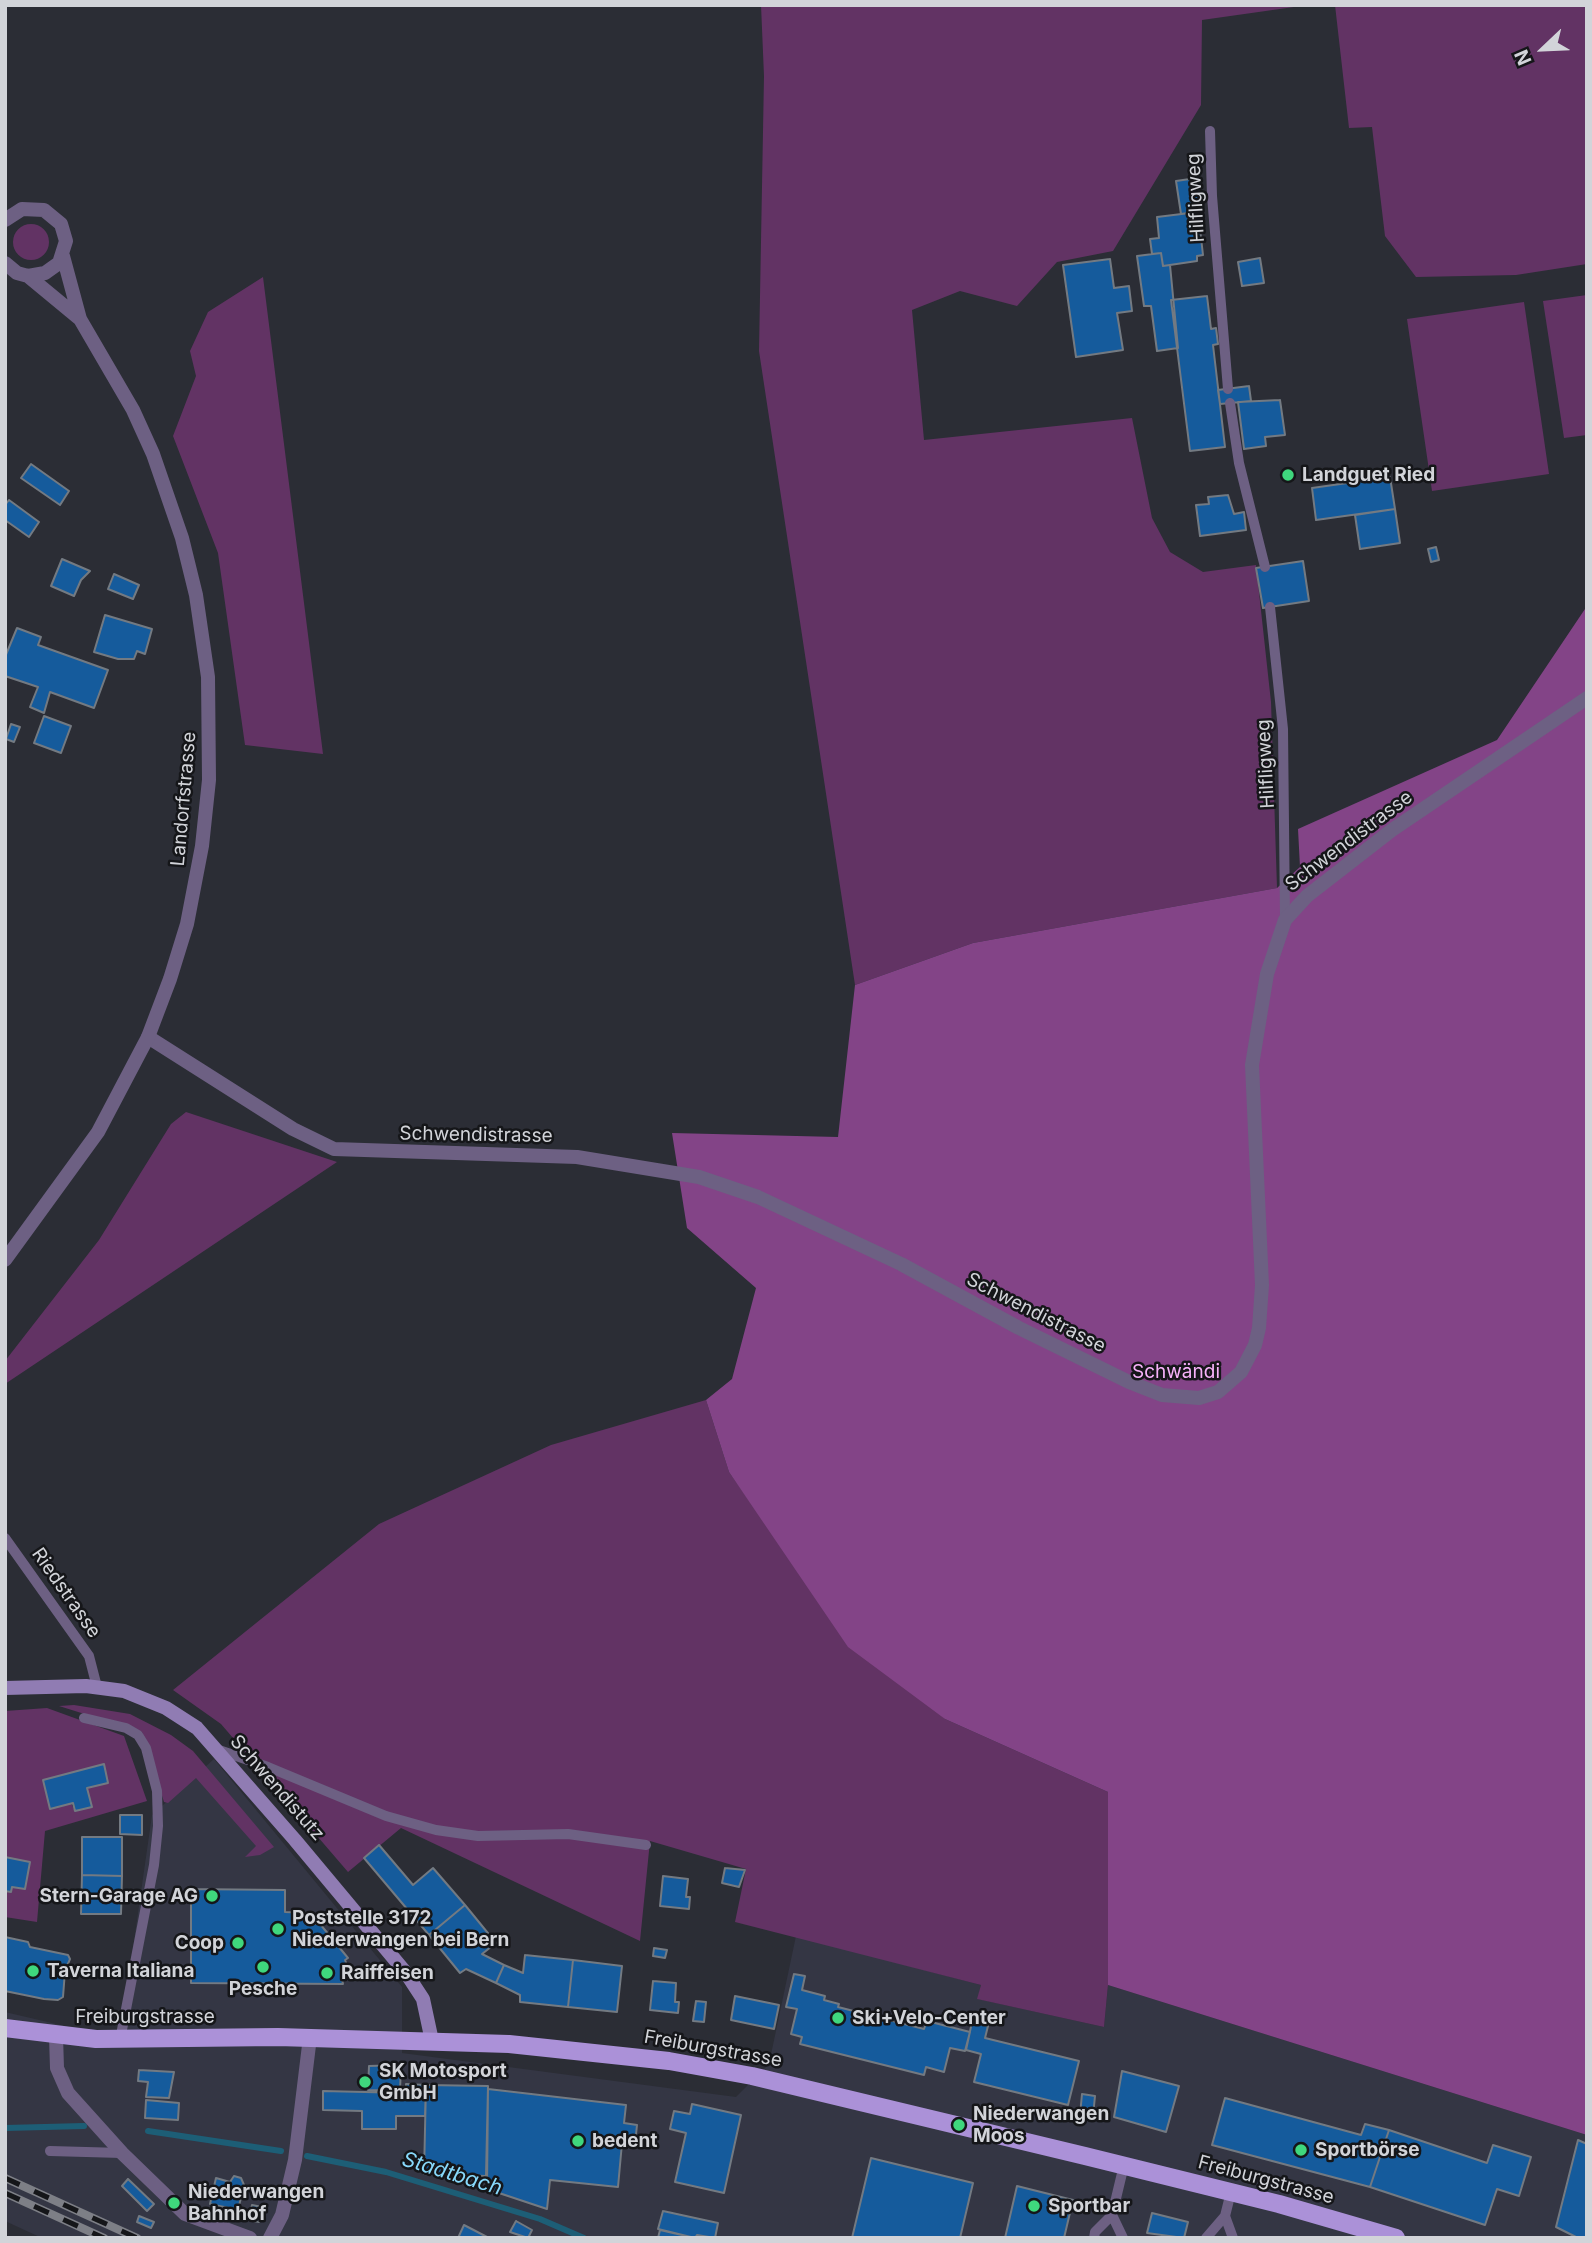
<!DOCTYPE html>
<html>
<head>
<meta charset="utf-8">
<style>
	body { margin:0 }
	#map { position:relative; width:1592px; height:2243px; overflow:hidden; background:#2b2d35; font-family:Inter,sans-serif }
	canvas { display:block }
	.frame { position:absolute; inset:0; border:7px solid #d2d4d9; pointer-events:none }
	.north { position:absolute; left:1508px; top:14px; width:70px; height:70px; -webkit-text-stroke:5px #151619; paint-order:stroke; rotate:247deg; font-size:19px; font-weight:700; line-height:28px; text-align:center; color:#d2d4d9 }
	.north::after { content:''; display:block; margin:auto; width:24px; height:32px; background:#d2d4d9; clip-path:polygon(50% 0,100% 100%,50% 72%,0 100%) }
</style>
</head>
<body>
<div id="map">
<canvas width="1592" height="2243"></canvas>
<div class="frame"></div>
<div class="north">N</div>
</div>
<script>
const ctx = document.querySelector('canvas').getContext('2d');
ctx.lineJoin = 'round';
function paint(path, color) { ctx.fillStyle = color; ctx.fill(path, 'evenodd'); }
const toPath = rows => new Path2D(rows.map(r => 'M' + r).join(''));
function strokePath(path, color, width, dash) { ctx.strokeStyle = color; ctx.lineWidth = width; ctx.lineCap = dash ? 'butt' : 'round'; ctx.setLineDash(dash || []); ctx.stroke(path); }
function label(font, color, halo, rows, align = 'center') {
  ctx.font = font + ' Inter,sans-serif'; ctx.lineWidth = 5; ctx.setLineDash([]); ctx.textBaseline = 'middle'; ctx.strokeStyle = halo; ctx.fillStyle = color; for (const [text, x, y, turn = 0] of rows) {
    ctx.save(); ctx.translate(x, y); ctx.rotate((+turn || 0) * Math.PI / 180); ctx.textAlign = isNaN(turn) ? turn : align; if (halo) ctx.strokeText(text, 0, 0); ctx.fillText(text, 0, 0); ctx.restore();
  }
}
paint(toPath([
	[214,1759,402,1987,402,2053,736,2097,769,2064,796,1936,981,1985,978,1999,1104,2027,1108,1985,1587,2135,1587,2238,42,2238,5,2221,5,2012,120,2039,152,1815]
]), '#343644');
paint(toPath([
	[761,5,1308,5,1202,20,1201,105,1113,251,1057,262,1017,306,960,291,912,310,924,440,1132,418,1152,518,1170,552,1203,572,1256,565,1271,702,1277,888,973,943,855,985,759,351,764,76],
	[1335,5,1587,5,1587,264,1516,275,1416,277,1385,236,1372,127,1349,128],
	'13 242a18 18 0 1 1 36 0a18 18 0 1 1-36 0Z',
	[263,277,323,754,245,745,218,553,173,436,196,376,190,351,208,312],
	[1587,295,1587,435,1564,438,1543,301],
	[1524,302,1549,474,1432,491,1407,319],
	[186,1112,337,1162,5,1384,5,1361,99,1240,171,1124],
	[706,1400,729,1472,779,1543,945,1719,1108,1792,1108,1985,1104,2027,977,1999,981,1985,735,1922,746,1869,650,1841,640,1941,401,1828,348,1872,221,1724,173,1690,379,1524,551,1445],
	[74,1705,130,1714,171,1735,193,1751,274,1847,260,1855,245,1857,256,1846,196,1778,168,1803,164,1802,142,1732,59,1706],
	[47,1708,124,1736,147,1801,45,1831,37,1922,5,1917,5,1891,11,1892,12,1887,25,1889,30,1862,5,1857,5,1711],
	[103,1764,108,1783,87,1788,92,1807,75,1811,57,1777]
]), '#623364');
paint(toPath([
	[1587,606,1587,2135,1108,1985,1108,1792,945,1719,848,1647,729,1472,706,1400,732,1379,756,1288,687,1228,672,1133,838,1137,855,985,973,943,1277,888,1300,867,1298,829,1497,740]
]), '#834487');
strokePath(toPath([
	[5,2128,84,2126],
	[148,2131,281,2151],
	[307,2156,386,2172,540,2219,584,2238]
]), '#1d5e76', 6);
const building = toPath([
	[1197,178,1201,211,1181,214,1176,181,1197,178],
	[1198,212,1203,255,1197,256,1197,261,1163,266,1161,253,1152,254,1150,239,1159,238,1157,217,1198,212],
	[1161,253,1163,266,1170,265,1178,348,1157,351,1151,306,1144,306,1137,256,1161,253],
	[1260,258,1264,283,1242,286,1238,262,1260,258],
	[1110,259,1114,288,1129,286,1132,311,1117,313,1123,350,1076,357,1063,265,1110,259],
	[1207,296,1211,329,1216,328,1218,344,1213,345,1225,447,1190,451,1171,300,1207,296],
	[1249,386,1251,401,1220,404,1218,390,1249,386],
	[1280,400,1285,435,1265,437,1266,446,1244,449,1238,402,1280,400],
	[31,464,69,491,60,505,21,478,31,464],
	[1390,477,1395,509,1316,520,1312,488,1390,477],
	[1228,495,1234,514,1244,512,1246,530,1200,536,1196,505,1209,504,1208,497,1228,495],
	[9,500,39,522,29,537,5,520,5,505,9,500],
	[1395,509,1400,543,1360,549,1355,515,1395,509],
	[1436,547,1439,560,1431,562,1428,549,1436,547],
	[62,559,90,571,81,580,74,596,51,586,62,559],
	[1303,561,1309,601,1263,608,1256,568,1303,561],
	[114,574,139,585,133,599,108,589,114,574],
	[105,615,152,629,145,654,137,651,134,659,118,659,94,652,105,615],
	[17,628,41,637,38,645,108,670,94,708,50,692,44,713,30,707,38,687,5,676,5,657,17,628],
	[44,716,71,726,61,753,34,743,44,716],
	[11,724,20,727,14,742,6,739,11,724],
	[104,1764,108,1783,87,1788,92,1807,75,1811,73,1803,50,1809,43,1780,104,1764],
	[120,1815,142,1815,142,1835,120,1834,120,1815],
	[82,1837,122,1837,122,1876,82,1875,82,1837],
	[379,1845,413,1885,433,1868,465,1905,429,1935,364,1858,379,1845],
	[5,1857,30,1862,25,1889,12,1887,11,1892,5,1891,5,1857],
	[725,1868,745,1870,739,1887,722,1883,725,1868],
	[82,1875,122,1876,121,1914,81,1914,82,1875],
	[663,1876,688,1879,686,1897,690,1897,689,1909,660,1906,663,1876],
	[186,1889,285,1890,285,1912,310,1913,309,1924,320,1924,348,1958,345,1960,349,1970,342,1979,343,1984,191,1983,191,1890,186,1889],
	[465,1905,496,1943,482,1954,504,1965,496,1983,466,1969,460,1973,429,1935,465,1905],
	[5,1937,28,1942,30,1947,68,1955,70,1959,65,1971,63,1997,58,2000,44,1999,5,1991,5,1937],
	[654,1948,667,1950,665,1958,653,1956,654,1948],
	[525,1955,573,1960,568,2007,520,2002,520,1995,496,1983,504,1965,523,1973,525,1955],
	[573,1960,622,1966,617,2012,568,2007,573,1960],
	[794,1974,805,1976,802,1990,825,1996,824,2000,839,2004,838,2007,924,2029,927,2021,970,2032,965,2051,950,2048,944,2072,926,2067,924,2075,800,2044,802,2037,791,2034,797,2009,786,2007,794,1974],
	[653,1981,676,1983,675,2002,679,2002,678,2013,650,2010,653,1981],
	[735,1996,779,2005,774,2029,731,2020,735,1996],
	[696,2001,706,2002,704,2022,693,2021,696,2001],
	[972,2022,988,2026,985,2038,1079,2061,1068,2105,974,2082,981,2054,966,2050,972,2022],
	[401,2065,400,2091,368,2090,369,2066,401,2065],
	[139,2070,174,2072,169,2098,146,2097,148,2082,138,2081,139,2070],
	[1122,2071,1179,2086,1166,2132,1114,2117,1122,2071],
	[406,2084,426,2085,425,2116,396,2116,396,2129,362,2129,362,2111,323,2110,323,2091,406,2093,406,2084],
	[426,2085,488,2086,486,2176,424,2174,426,2085],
	[488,2089,626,2105,624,2123,637,2125,635,2144,622,2143,618,2187,550,2180,547,2209,487,2189,488,2089],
	[1082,2094,1095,2096,1093,2116,1080,2115,1082,2094],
	[1225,2098,1361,2135,1365,2124,1389,2130,1370,2187,1212,2145,1225,2098],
	[146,2100,179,2103,178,2120,145,2118,146,2100],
	[692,2104,741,2115,724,2193,675,2182,686,2133,670,2129,674,2111,690,2114,692,2104],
	[1389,2130,1487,2163,1493,2145,1531,2157,1519,2196,1497,2189,1485,2225,1370,2187,1389,2130],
	[1578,2140,1587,2144,1587,2238,1578,2238,1556,2227,1578,2140],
	[871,2158,973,2183,960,2238,852,2238,871,2158],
	[234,2176,241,2178,244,2185,238,2210,210,2204,216,2178,230,2182,234,2176],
	[128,2179,154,2204,147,2211,122,2186,128,2179],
	[1017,2186,1073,2200,1064,2238,1005,2238,1017,2186],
	[252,2205,262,2207,259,2222,249,2220,252,2205],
	[663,2211,718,2223,715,2238,697,2235,695,2238,658,2229,663,2211],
	[1152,2213,1188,2222,1184,2238,1147,2233,1152,2213],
	[139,2216,154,2222,151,2228,137,2222,139,2216],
	[516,2221,532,2230,528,2238,510,2232,516,2221],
	[464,2225,489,2238,458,2238,464,2225],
	[660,2230,695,2238,658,2238,660,2230]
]);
paint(building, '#155b9c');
strokePath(building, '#737a82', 2);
strokePath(toPath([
	[1210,131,1212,196,1228,389],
	[1230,403,1239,463,1265,567],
	[1270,607,1283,729,1285,920],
	[5,1538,89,1656,97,1687],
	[84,1718,126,1728,138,1735,146,1748,157,1791,158,1826,154,1865,120,2040],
	[219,1750,268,1767,386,1816,436,1830,478,1836,568,1834,646,1845],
	[50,2151,122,2153],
	[1225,2216,1233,2238],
	[1094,2238,1095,2232,1112,2215],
	[1123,2238,1112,2215,1124,2165],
	[1206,2238,1225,2216,1231,2192]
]), '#6d6083', 10);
strokePath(toPath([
	[148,1037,293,1129,334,1149,577,1157,699,1177,758,1197,901,1264,1019,1328,1129,1382,1162,1395,1199,1398,1218,1392,1241,1372,1255,1345,1259,1328,1262,1285,1252,1065,1267,974,1285,920,1307,896,1392,830,1587,698],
	[56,2036,57,2068,68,2093,122,2153,185,2214,250,2238],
	[270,2238,282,2215,295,2160,310,2037]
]), '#6d6083', 14);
strokePath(toPath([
	[5,220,22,209,44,210,61,224,66,241,59,263,45,273,28,276,17,273,5,263],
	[28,276,80,319],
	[5,1260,98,1132,148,1037,170,979,187,924,202,846,209,780,208,677,196,595,182,538,153,454,133,410,80,319,63,256]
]), '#6d6083', 14);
strokePath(toPath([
	[5,1688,86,1686,124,1691,166,1708,197,1728,295,1840,406,1973,423,1999,432,2041]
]), '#907cb3', 14);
strokePath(toPath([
	[5,2028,96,2039,278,2037,509,2044,669,2061,752,2076,1085,2156,1279,2204,1396,2238]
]), '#ab91d8', 18);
const rail = toPath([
	[5,2178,137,2238],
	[5,2193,104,2238]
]);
strokePath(rail, '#7d7f86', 8);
strokePath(rail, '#151619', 5, [16]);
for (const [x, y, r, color] of [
	[1288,475,7,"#3fd77d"],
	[212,1896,7,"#3fd77d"],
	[278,1929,7,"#3fd77d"],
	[238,1943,7,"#3fd77d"],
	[263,1967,7,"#3fd77d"],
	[33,1971,7,"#3fd77d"],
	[327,1973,7,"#3fd77d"],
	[838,2018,7,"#3fd77d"],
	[365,2082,7,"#3fd77d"],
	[959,2125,7,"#3fd77d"],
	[578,2141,7,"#3fd77d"],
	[1301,2150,7,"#3fd77d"],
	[174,2203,7,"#3fd77d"],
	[1034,2206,7,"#3fd77d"]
]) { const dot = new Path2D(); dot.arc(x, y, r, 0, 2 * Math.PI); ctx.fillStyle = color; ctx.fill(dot); strokePath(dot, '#151619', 2.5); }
label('19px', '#d2d4d9', '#151619', [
	["Hilfligweg",1196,198,-93],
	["Hilfligweg",1266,764,-93],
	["Landorfstrasse",184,799,-85],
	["Schwendistrasse",1349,841,-37],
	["Schwendistrasse",476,1135,1],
	["Schwendistrasse",1036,1313,27],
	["Riedstrasse",66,1593,55],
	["Schwendistutz",277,1788,49],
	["Freiburgstrasse",145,2017],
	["Freiburgstrasse",713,2049,10],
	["Freiburgstrasse",1266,2180,15]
]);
label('bold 19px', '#d2d4d9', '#151619', [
	["Landguet Ried",1302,475],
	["Stern-Garage AG",198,1896,"right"],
	["Poststelle 3172",292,1918],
	["Niederwangen bei Bern",292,1940],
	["Coop",224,1943,"right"],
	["Taverna Italiana",47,1971],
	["Raiffeisen",341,1973],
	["Pesche",263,1989,"center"],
	["Ski+Velo-Center",852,2018],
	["SK Motosport",379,2071],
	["GmbH",379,2093],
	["Niederwangen",973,2114],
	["Moos",973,2136],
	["bedent",592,2141],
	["Sportbörse",1315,2150],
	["Niederwangen",188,2192],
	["Bahnhof",188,2214],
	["Sportbar",1048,2206]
], 'left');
label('19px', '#f7b2fa', '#151619', [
	["Schwändi",1176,1372]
]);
label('italic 21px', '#88d9fb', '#151619', [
	["Stadtbach",452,2174,17]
]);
</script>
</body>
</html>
